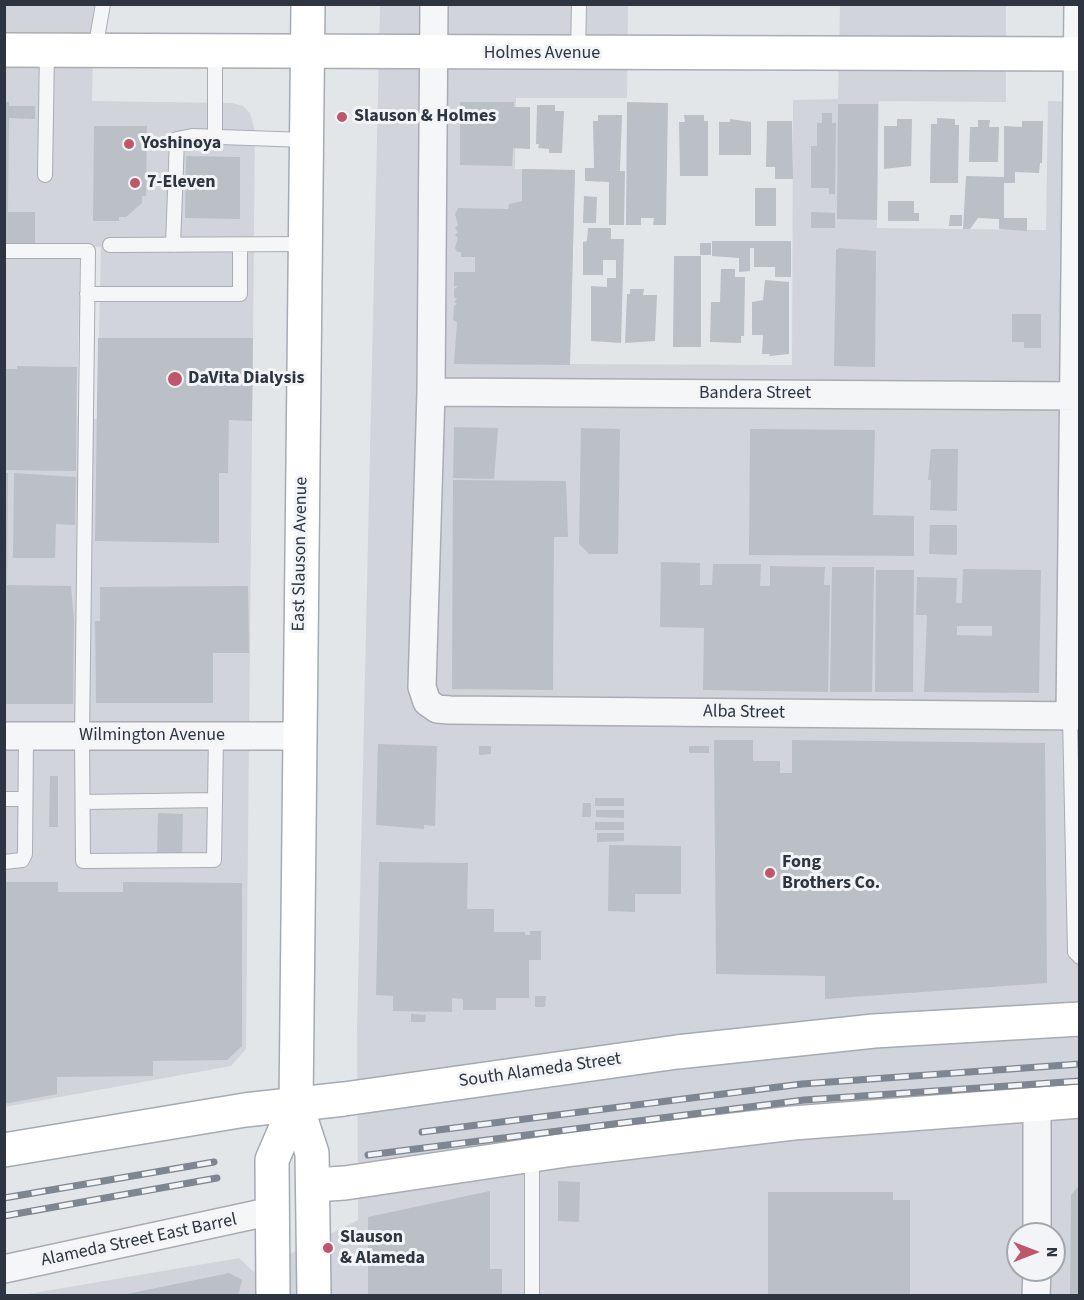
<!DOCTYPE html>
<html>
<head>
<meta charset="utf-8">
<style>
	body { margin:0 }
	#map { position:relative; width:1084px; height:1300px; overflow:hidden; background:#e3e6e9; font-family:"Source Sans 3",sans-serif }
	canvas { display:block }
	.frame { position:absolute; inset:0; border:6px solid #2d3540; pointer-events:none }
	.north { position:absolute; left:1006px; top:1222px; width:60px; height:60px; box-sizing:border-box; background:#f2f4f7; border:2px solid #a3a8ae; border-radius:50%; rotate:90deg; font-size:16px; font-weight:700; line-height:24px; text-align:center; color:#2d3540 }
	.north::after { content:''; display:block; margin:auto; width:21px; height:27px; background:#bf576c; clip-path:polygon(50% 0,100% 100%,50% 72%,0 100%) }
</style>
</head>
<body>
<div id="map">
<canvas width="1084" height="1300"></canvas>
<div class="frame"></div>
<div class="north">N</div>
</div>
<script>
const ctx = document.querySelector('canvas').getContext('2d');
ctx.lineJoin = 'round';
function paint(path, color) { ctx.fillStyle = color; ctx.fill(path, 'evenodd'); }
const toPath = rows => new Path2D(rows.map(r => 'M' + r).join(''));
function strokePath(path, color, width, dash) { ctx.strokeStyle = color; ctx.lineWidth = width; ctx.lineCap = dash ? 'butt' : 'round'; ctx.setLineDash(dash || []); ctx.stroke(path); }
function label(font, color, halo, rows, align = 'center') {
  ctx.font = font + ' "Source Sans 3",sans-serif'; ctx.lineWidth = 6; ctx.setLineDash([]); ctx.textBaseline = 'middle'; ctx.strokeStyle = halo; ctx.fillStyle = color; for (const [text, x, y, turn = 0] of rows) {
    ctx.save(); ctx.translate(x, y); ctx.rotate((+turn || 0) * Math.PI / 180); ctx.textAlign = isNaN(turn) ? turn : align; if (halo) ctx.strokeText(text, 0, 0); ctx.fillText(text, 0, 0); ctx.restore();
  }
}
paint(toPath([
	[5,5,94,5,92,101,232,103,243,106,250,113,255,131,246,1049,231,1066,5,1107],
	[80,246,101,247,97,419,77,416],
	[380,5,628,5,627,98,516,98,515,169,575,170,570,364,792,365,793,100,838,99,840,5,1006,5,1006,102,879,101,877,228,1046,230,1048,101,1079,102,1079,1295,16,1296,239,1258,254,1272,358,1220,357,1029],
	[1018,1234,1054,1234,1054,1270,1018,1270]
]), '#d1d5db');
paint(toPath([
	[4,102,9,102,9,106,35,106,35,119,9,118,8,212,35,212,35,243,4,243],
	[460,102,514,102,514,107,530,107,530,149,513,148,512,166,460,165],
	[627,102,668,103,666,225,653,225,654,218,641,218,641,225,626,225],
	[838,104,878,104,877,220,837,219],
	[537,105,555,105,555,111,564,111,562,153,549,153,549,149,538,148,539,144,536,144],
	[822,113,832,113,832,123,836,123,835,194,829,194,829,188,811,188,811,146,817,146,817,123,822,123],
	[598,115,622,115,620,171,625,171,624,225,609,225,609,182,585,181,585,168,594,168,593,121,598,121],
	[684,115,704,115,704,121,708,121,708,176,680,176,679,122,685,122],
	[937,118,955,119,955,125,959,125,958,183,930,183,931,124,937,124],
	[730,119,751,122,751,155,719,155,719,122,730,122],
	[897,119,912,119,911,166,884,169,884,126,897,126],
	[978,120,990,120,989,127,999,127,998,162,969,162,970,127,978,127],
	[767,121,792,121,793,179,775,179,775,167,766,167],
	[1022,121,1043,121,1042,163,1040,163,1039,173,1015,172,1015,183,1004,183,1004,218,1027,218,1027,231,999,229,999,219,978,218,970,229,963,229,966,176,1004,177,1004,126,1022,127],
	[94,126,147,126,146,196,142,196,142,203,126,217,119,217,119,221,93,221],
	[186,156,240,157,240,219,185,218],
	[522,169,575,170,570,365,454,364,457,322,453,320,454,306,457,304,454,302,457,299,454,297,454,289,458,286,454,286,454,272,475,272,475,257,461,257,461,252,457,252,455,248,458,238,455,235,458,232,455,228,458,225,455,214,458,208,508,209,509,204,522,201],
	[755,188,776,188,776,226,755,226],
	[584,196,597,197,596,223,583,223],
	[888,201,914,201,914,213,919,213,919,221,888,221],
	[811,212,835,213,835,228,811,228],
	[950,215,962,215,962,226,949,226],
	[588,228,611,228,611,239,624,239,621,343,591,341,591,286,607,287,607,278,616,278,616,260,603,260,603,275,583,275,583,242,587,241],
	[712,241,791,241,791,277,775,277,775,267,754,267,754,248,750,248,750,271,739,272,739,258,712,256],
	[700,243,711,243,711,255,700,255],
	[839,248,876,251,875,367,834,366,836,250],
	[674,256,701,256,701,347,673,347],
	[721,269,735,269,735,277,745,277,744,336,741,336,741,343,710,342,711,302,720,302],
	[765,280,789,282,789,354,769,356,770,354,762,354,763,335,752,335,752,302,763,300],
	[630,289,644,289,643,295,657,295,655,341,625,343,627,294,630,294],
	[1012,314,1041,314,1041,348,1024,348,1024,342,1012,342],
	[98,338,253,338,252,421,229,420,228,473,219,473,219,543,95,541],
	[17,366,77,367,76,471,4,470,4,369,17,369],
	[454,427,498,428,494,479,453,478],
	[581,428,620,429,618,554,589,554,579,544],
	[750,429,875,430,873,515,914,516,914,556,749,555],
	[931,449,958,449,957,511,930,510,931,480,928,480],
	[4,473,8,473,7,585,71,586,74,620,73,704,4,704],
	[14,473,76,477,75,525,56,524,55,558,13,558],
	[453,480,566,481,568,537,554,537,553,690,452,689],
	[930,525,957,525,957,555,929,554],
	[661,562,700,563,700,585,712,585,713,564,761,564,760,586,770,586,770,566,825,567,824,585,830,585,828,692,703,690,704,628,660,627],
	[832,567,874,567,872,692,830,692],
	[963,569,1041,570,1039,693,924,692,927,615,916,615,917,577,957,578,956,603,962,603],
	[957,626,992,626,992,636,957,635],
	[876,570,914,570,913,692,875,692],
	[248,586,249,653,213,653,213,703,96,703,95,621,100,621,100,587],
	[714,740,753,740,753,761,780,761,780,773,792,773,792,740,1045,743,1047,983,825,999,825,976,716,974],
	[378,744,437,746,435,826,424,825,424,829,376,825],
	[479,746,491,746,491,754,479,755],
	[689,746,709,746,709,753,689,753],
	[50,776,58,776,58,827,49,827],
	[595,798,624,798,624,806,595,806],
	[583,803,591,803,591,817,582,817],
	[596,810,624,810,624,818,596,817],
	[158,813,183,814,182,855,157,855],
	[595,822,624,822,624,830,595,830],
	[597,833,624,833,624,841,597,842],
	[609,845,681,846,681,894,635,894,635,912,608,911],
	[379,862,468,863,467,909,494,909,494,932,525,932,525,935,530,935,530,931,541,931,541,960,529,960,529,998,496,998,496,1010,463,1010,463,999,452,998,452,1012,393,1011,393,996,376,995],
	[4,882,58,882,58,892,123,892,123,882,242,883,242,1046,227,1060,153,1061,153,1076,57,1077,57,1094,4,1104],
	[535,996,546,996,545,1007,535,1007],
	[411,1014,426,1015,425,1022,411,1022],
	[558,1181,580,1182,579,1222,558,1221],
	[1080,1184,1080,1296,1070,1296,1071,1195],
	[490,1191,490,1269,502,1269,502,1296,368,1296,368,1217],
	[768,1192,893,1192,893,1200,910,1200,910,1296,768,1296],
	[229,1273,242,1280,238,1296,117,1296]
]), '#bbbfc6');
const lane = toPath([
	[95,50,103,4],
	[215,52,215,137],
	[578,53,579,4],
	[45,175,47,51],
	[110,245,305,244],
	[173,245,177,139,192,136,306,140],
	[4,251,88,251,82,736,83,861,214,860,215,800],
	[87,294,240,294,240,245],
	[1070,716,1075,952,1080,957],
	[4,799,25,799],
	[83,802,215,800,216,736],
	[4,862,22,860,25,854,26,736],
	[532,1296,532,1156]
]);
const street = toPath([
	[434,4,431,392,422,687,427,702,437,709,450,710,1080,716],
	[431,392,1080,396],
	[1070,716,1078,4],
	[4,736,299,736],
	[1037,1234,1037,1104],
	[4,1269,272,1211],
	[1036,1296,1037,1270]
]);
const secondary = toPath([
	[4,50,1080,54],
	[313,1185,345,1183,573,1149,793,1123,1080,1101]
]);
const primary = toPath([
	[308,4,296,1104,312,1153,314,1296],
	[4,1150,245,1110,344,1099,677,1052,874,1031,1080,1019],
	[273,1296,272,1160,296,1104]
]);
strokePath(lane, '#a9adb3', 16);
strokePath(street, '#a9adb3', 30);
strokePath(secondary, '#a9adb3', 36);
strokePath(primary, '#a4abb4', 36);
strokePath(lane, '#f5f6f8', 14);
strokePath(street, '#f5f6f8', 27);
strokePath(secondary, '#fff', 33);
strokePath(primary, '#fff', 33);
const rail = toPath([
	[422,1132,802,1084,1080,1064],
	[368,1155,804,1100,1080,1081],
	[4,1198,214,1162],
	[4,1216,217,1178]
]);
strokePath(rail, '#7e8691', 7);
strokePath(rail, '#f2f4f7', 4.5, [14]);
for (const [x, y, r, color] of [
	[342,117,6,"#bf576c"],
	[129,144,6,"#bf576c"],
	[135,183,6,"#bf576c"],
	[175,379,8,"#bf576c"],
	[770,873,6,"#bf576c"],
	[328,1248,6,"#bf576c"]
]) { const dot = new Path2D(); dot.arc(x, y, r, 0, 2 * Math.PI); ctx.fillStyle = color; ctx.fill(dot); strokePath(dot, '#f2f4f7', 2); }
label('18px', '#2d3540', '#f2f4f7', [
	["Holmes Avenue",542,54],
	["Bandera Street",755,394],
	["East Slauson Avenue",301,554,-89],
	["Alba Street",744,713,1],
	["Wilmington Avenue",152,736],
	["South Alameda Street",540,1071,-8],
	["Alameda Street East Barrel",139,1241,-12]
]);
label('bold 18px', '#2d3540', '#f2f4f7', [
	["Slauson & Holmes",354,117],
	["Yoshinoya",141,144],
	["7-Eleven",147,183],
	["DaVita Dialysis",188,379],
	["Fong",782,863],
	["Brothers Co.",782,884],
	["Slauson",340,1238],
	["& Alameda",340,1259]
], 'left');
</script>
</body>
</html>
